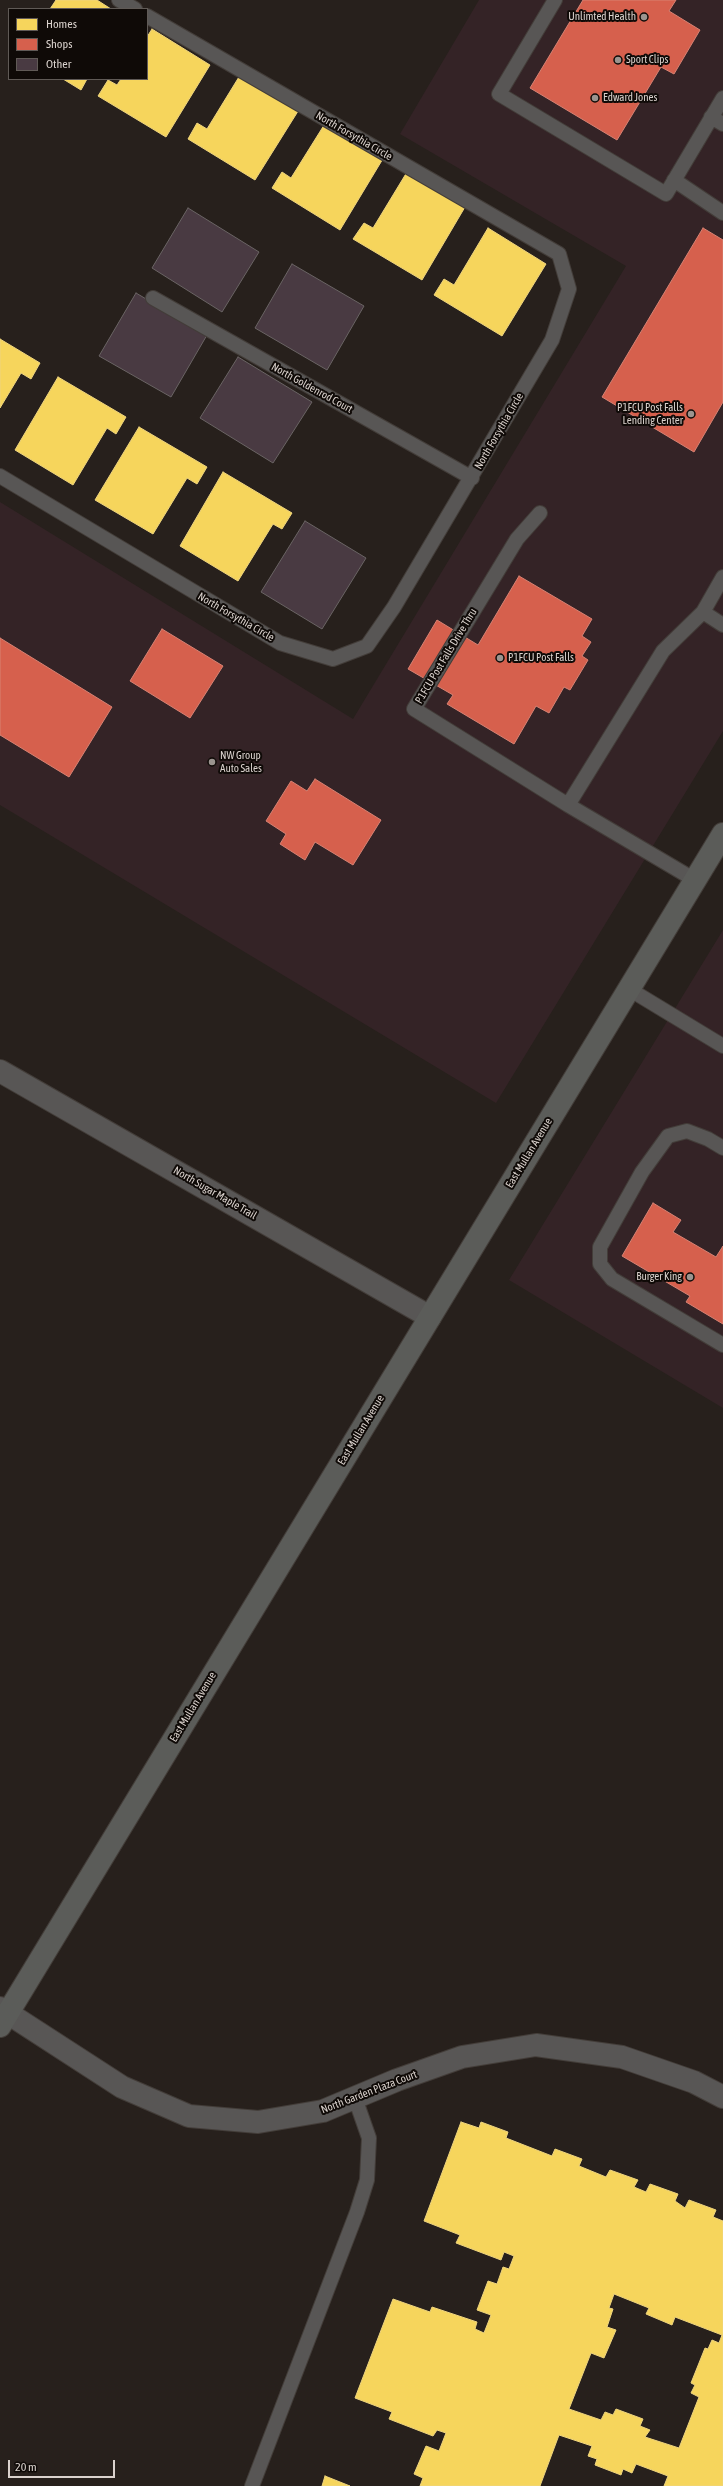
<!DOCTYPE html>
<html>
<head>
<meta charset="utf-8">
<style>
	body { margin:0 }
	#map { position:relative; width:723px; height:2486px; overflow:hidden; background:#27201c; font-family:"Asap Condensed",sans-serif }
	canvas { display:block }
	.legend { position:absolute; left:8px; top:8px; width:140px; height:72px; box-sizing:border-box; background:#0f0a07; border:1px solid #605a56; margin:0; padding:5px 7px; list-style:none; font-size:12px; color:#dad2cd }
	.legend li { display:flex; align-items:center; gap:8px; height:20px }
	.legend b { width:20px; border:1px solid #605a56 }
	.scale { position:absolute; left:8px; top:2460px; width:107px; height:18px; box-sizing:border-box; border:2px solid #dad2cd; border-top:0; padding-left:5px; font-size:12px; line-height:14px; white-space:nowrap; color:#dad2cd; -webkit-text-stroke:3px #0f0a07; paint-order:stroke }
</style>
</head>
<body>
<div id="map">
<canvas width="723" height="2486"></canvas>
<ul class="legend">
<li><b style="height:11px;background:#f6d55c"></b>Homes</li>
<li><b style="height:11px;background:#d6604d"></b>Shops</li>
<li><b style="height:11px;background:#493a42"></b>Other</li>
</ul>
<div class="scale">20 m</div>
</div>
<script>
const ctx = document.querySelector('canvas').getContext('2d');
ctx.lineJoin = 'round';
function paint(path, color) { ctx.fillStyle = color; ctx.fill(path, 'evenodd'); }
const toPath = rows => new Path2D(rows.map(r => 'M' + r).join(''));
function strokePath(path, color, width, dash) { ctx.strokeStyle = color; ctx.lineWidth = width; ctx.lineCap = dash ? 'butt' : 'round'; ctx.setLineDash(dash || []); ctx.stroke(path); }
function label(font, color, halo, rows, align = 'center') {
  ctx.font = font + ' "Asap Condensed",sans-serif'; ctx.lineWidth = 4; ctx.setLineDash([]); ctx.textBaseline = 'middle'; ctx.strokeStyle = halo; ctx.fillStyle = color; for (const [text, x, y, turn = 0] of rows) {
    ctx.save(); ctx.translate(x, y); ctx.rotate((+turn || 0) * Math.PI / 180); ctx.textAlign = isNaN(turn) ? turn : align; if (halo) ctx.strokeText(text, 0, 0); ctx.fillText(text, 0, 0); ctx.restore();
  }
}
paint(toPath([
	[479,0,723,0,723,731,496,1103,0,805,0,502,353,719,626,266,400,134],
	[723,930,723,1408,509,1280]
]), '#342326');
const homes = toPath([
	[56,0,97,0,111,9,50,9,56,0],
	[152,29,210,65,166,137,98,96,108,80,117,85,121,79,147,79,147,37,152,29],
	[242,72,300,108,255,180,188,139,197,123,207,129,242,72],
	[63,79,87,79,81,90,63,79],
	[326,122,384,157,340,230,272,188,282,172,291,178,326,122],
	[407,172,465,207,422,280,353,239,364,223,373,228,407,172],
	[488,228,546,264,502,336,434,295,444,279,454,285,488,228],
	[0,339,40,363,31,379,21,373,0,408,0,339],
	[58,377,126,417,116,434,107,428,73,485,15,450,58,377],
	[139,427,207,467,197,484,187,478,153,534,95,500,139,427],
	[223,472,292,513,282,529,273,524,238,581,180,546,223,472],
	[461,2122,479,2128,481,2122,508,2132,506,2138,552,2156,555,2149,582,2159,579,2166,606,2177,610,2170,638,2180,634,2187,646,2192,650,2184,678,2194,675,2201,685,2208,689,2200,716,2210,713,2217,723,2221,723,2486,664,2486,668,2476,636,2464,632,2473,623,2469,621,2475,595,2465,597,2459,588,2456,592,2446,559,2435,540,2486,420,2486,423,2478,414,2474,426,2446,439,2451,446,2433,437,2430,433,2436,389,2419,392,2412,355,2398,393,2299,430,2312,432,2307,477,2322,475,2329,484,2333,491,2315,477,2310,488,2281,497,2284,503,2267,509,2269,514,2256,504,2252,501,2260,456,2243,460,2235,424,2221,461,2122],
	[614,2294,649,2308,646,2314,672,2325,675,2317,722,2335,719,2343,712,2340,708,2349,705,2348,691,2383,695,2385,691,2393,699,2397,679,2448,645,2437,650,2430,640,2426,643,2419,616,2409,613,2415,605,2412,601,2420,569,2409,591,2353,604,2358,616,2330,607,2327,613,2309,609,2308,614,2294],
	[325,2476,350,2486,322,2486,325,2476]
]);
paint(homes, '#f6d55c');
strokePath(homes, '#eed47e', 1);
const shops = toPath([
	[583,0,676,0,669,11,700,30,674,74,661,67,617,140,530,88,583,0],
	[703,228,723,240,723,402,694,452,602,397,703,228],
	[519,576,592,619,582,636,591,642,582,656,588,660,570,690,564,687,549,713,536,706,514,744,447,704,453,695,408,669,437,620,478,645,519,576],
	[162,629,223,666,190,718,130,681,162,629],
	[0,638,112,707,69,777,0,735,0,638],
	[315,779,381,820,353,865,315,842,305,860,280,844,286,834,266,821,291,781,307,791,315,779],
	[653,1203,681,1220,673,1232,716,1257,723,1246,723,1324,686,1302,690,1296,622,1256,653,1203]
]);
paint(shops, '#d6604d');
strokePath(shops, '#d78273', 1);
const building = toPath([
	[188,208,259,252,222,312,152,268,188,208],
	[292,264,364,306,327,370,255,328,292,264],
	[136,293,207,335,171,397,99,356,136,293],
	[238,357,312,402,273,463,200,418,238,357],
	[305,521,366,558,322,629,261,592,305,521]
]);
paint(building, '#493a42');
strokePath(building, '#6a6464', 1);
const service = toPath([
	[119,0,135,9],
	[555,0,499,94,666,194,723,98],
	[711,117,723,124],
	[674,180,723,213],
	[153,298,472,478],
	[0,476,280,643,333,659,367,646,394,607,552,340,569,289,559,254,147,16],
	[540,513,517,539,414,709,568,805],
	[723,577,703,612,723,625],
	[695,880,568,805,663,651,703,612],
	[629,989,723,1046],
	[723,1148,708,1139,687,1131,668,1136,642,1172,600,1247,600,1264,612,1279,723,1345],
	[252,2486,357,2212,367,2180,369,2138,355,2098]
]);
const minor = toPath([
	[0,1071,430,1317],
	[0,2008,122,2087,189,2116,258,2122,323,2111,397,2080,462,2057,536,2045,622,2057,694,2082,723,2097]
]);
const secondary = toPath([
	[0,2026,723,834]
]);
strokePath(service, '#433d39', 16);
strokePath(minor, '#433d39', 24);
strokePath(secondary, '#433d39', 24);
strokePath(service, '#585655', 14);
strokePath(minor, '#585655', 22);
strokePath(secondary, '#5b5c59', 22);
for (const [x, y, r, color] of [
	[644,17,4,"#9b948f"],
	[618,60,4,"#9b948f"],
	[595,98,4,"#9b948f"],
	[691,414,4,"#9b948f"],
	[500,658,4,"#9b948f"],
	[212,762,4,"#9b948f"],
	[690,1277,4,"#9b948f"]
]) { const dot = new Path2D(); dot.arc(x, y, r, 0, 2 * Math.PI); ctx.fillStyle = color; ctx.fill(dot); strokePath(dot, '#0f0a07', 1.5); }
label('11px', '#dad2cd', '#0f0a07', [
	["Unlimted Health",636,17,"right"],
	["Sport Clips",626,60],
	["Edward Jones",603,98],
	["P1FCU Post Falls",683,408,"right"],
	["Lending Center",683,421,"right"],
	["P1FCU Post Falls",508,658],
	["NW Group",220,756],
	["Auto Sales",220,769],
	["Burger King",682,1277,"right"]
], 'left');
label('11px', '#dad2cd', '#0f0a07', [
	["North Forsythia Circle",354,136,30],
	["North Goldenrod Court",312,388,29],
	["North Forsythia Circle",499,431,-60],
	["North Forsythia Circle",236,617,30],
	["P1FCU Post Falls Drive Thru",446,656,-59],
	["East Mullan Avenue",529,1153,-59],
	["North Sugar Maple Trail",215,1193,30],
	["East Mullan Avenue",361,1430,-59],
	["East Mullan Avenue",193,1707,-59],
	["North Garden Plaza Court",369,2092,-21]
]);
</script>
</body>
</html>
